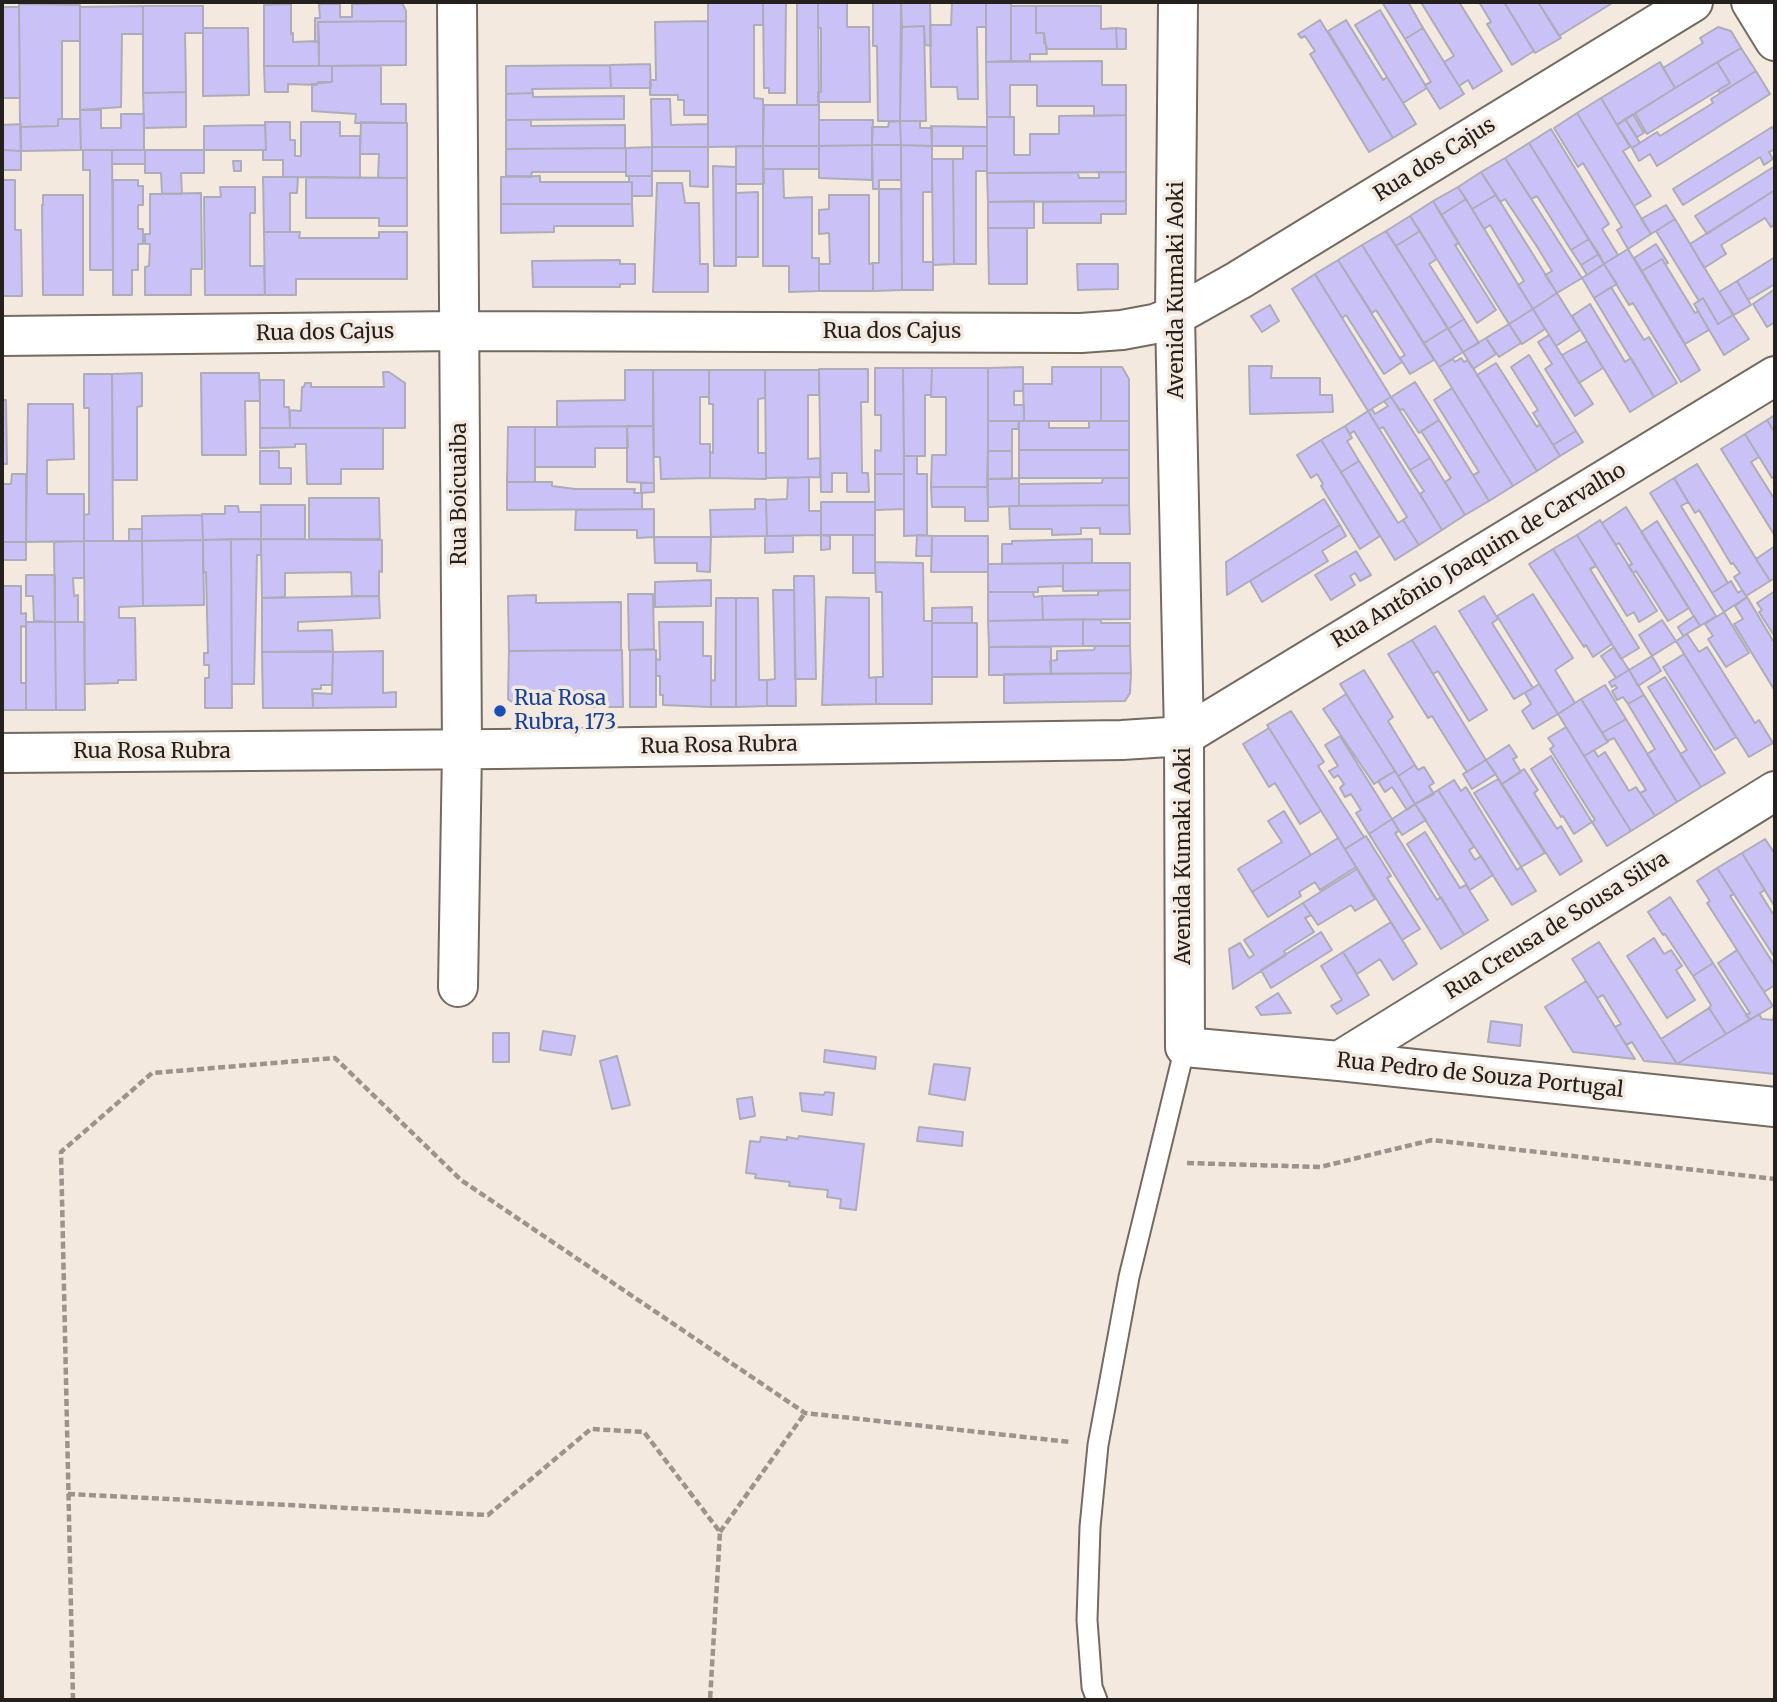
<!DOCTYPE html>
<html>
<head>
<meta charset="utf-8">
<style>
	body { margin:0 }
	#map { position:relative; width:1777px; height:1702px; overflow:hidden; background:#f4e9df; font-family:Merriweather,serif }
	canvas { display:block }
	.frame { position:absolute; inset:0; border:4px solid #24201d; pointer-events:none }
</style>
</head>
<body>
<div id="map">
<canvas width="1777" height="1702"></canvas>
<div class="frame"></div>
</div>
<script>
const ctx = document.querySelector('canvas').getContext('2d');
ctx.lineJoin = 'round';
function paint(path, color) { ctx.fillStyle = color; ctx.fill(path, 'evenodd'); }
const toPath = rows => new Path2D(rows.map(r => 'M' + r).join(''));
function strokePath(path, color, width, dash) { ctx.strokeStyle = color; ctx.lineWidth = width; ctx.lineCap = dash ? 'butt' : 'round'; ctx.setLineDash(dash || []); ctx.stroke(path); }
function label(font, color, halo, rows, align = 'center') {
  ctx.font = font + ' Merriweather,serif'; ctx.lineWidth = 7; ctx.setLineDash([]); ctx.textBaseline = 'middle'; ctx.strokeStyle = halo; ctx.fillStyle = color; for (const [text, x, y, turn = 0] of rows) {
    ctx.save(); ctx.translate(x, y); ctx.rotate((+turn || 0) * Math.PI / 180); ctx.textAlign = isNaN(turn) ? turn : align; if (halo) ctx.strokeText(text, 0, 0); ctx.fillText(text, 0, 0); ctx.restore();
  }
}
const building = toPath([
	[708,2,763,2,763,25,754,25,754,98,763,99,763,146,708,147,708,2],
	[873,2,901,2,900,121,878,121,877,46,873,46,873,2],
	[901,2,930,2,931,46,925,45,924,26,902,27,901,2],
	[952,2,986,2,986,27,977,27,978,99,958,99,957,87,931,87,930,25,951,25,952,2],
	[986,2,1011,2,1011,61,986,62,986,2],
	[1382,2,1408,2,1423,28,1405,39,1382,2],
	[1425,2,1459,2,1502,71,1473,89,1468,80,1459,86,1444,62,1454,56,1422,4,1425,2],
	[1479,2,1504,2,1534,51,1512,65,1487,24,1491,22,1479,2],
	[1504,2,1538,2,1561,38,1535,53,1504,2],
	[1538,2,1614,2,1559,36,1538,2],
	[402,3,406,11,406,21,318,22,319,41,315,42,315,18,320,18,319,4,340,4,340,17,352,17,352,4,402,3],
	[763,3,786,3,785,93,769,93,769,88,764,88,763,3],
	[797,3,818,3,819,105,797,105,797,3],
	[818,3,847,3,847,27,869,27,870,102,818,102,818,92,821,92,821,28,818,28,818,3],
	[19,4,80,5,80,41,62,41,62,119,58,119,58,126,20,127,19,4],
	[291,4,291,34,293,33,293,42,319,41,319,66,264,66,264,5,291,4],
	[143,6,203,6,203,33,185,33,186,92,143,93,143,6],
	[143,6,143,34,122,34,121,107,80,110,80,7,143,6],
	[1011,6,1036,6,1036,33,1044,33,1047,54,1030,54,1030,61,1011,61,1011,6],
	[1036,6,1101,6,1101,29,1116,28,1117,49,1047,49,1046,44,1044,43,1044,33,1036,33,1036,6],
	[2,7,19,7,20,98,2,98,2,7],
	[1380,10,1427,88,1403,103,1355,25,1380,10],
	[1320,20,1393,138,1369,152,1310,54,1315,51,1305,36,1301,38,1298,34,1320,20],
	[1346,20,1383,80,1387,77,1416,124,1393,138,1328,31,1346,20],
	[406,21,406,65,319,66,318,22,406,21],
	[708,21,708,115,684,115,684,100,678,100,678,95,650,95,650,80,656,80,655,22,708,21],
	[924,26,926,121,900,121,902,27,924,26],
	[1718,27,1731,31,1741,48,1675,88,1663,68,1703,43,1700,38,1718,27],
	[203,28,248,28,249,95,203,96,203,28],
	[1116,28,1126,29,1126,49,1117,49,1116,28],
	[1423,28,1464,94,1440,109,1425,85,1431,82,1405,39,1423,28],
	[1741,48,1756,71,1720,93,1718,90,1730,83,1717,62,1741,48],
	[1102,61,1102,85,1126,85,1126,115,1094,116,1094,106,1037,106,1037,85,1010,85,1010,117,987,117,986,62,1102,61],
	[1660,62,1675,88,1617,125,1601,98,1660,62],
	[1717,62,1730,83,1647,134,1635,113,1717,62],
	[650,64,651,88,611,88,610,65,650,64],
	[610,65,611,88,532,89,533,93,506,94,506,66,610,65],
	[264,66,332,66,332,82,318,82,317,85,288,84,288,92,265,92,264,66],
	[332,66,381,66,381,104,406,104,406,123,355,123,356,114,312,111,312,84,332,82,332,66],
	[1756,71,1770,94,1657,166,1650,154,1639,161,1632,148,1657,132,1660,136,1713,103,1711,99,1756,71],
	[186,92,186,127,144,128,143,93,186,92],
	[533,93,533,97,624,96,624,119,506,120,506,94,533,93],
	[1601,98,1630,147,1623,151,1651,196,1634,206,1577,113,1601,98],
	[651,99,670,99,671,125,708,124,708,147,652,147,651,99],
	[764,105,819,105,819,146,763,146,764,105],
	[80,110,101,110,101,128,121,128,121,114,144,114,144,150,81,150,80,110],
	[1577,113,1651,234,1628,249,1617,230,1622,227,1583,163,1578,167,1554,128,1577,113],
	[1633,114,1644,133,1637,137,1625,119,1633,114],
	[1126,115,1126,172,987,173,987,117,1014,117,1014,155,1030,155,1030,134,1059,134,1059,116,1126,115],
	[58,119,80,119,81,150,21,151,20,127,58,126,58,119],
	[1625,119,1640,143,1632,148,1617,125,1625,119],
	[506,120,531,120,531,126,625,125,625,148,506,149,506,120],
	[819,120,873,120,872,145,819,146,819,120],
	[900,121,901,145,872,145,872,127,888,127,889,122,900,121],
	[900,121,920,121,920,128,932,128,932,146,901,145,900,121],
	[265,122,290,122,290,140,295,140,295,156,301,156,301,122,340,122,340,136,360,136,360,178,283,177,283,160,263,160,263,150,266,150,265,122],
	[361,122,407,123,407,178,378,178,379,154,360,154,361,122],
	[21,124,21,151,2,150,2,125,21,124],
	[265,125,266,150,204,150,204,126,265,125],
	[931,126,987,127,987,146,932,146,931,126],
	[1772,127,1775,132,1775,149,1769,152,1773,159,1764,165,1760,157,1683,205,1673,189,1772,127],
	[1551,129,1609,224,1602,229,1618,255,1604,264,1529,143,1551,129],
	[1529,143,1589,239,1571,250,1537,196,1531,199,1505,158,1529,143],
	[872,145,901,145,901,180,879,180,879,189,873,189,872,145],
	[872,145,872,180,819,178,819,146,872,145],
	[901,145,932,146,932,192,923,192,923,262,933,262,933,290,902,290,901,145],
	[736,146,763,146,764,184,736,184,736,146],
	[763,146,819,146,819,169,763,169,763,146],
	[963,146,987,146,987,171,976,171,976,264,954,264,953,159,963,159,963,146],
	[652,147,708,147,708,187,690,186,690,171,652,171,652,147],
	[652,147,652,176,626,176,626,148,652,147],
	[626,148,626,172,532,172,531,177,506,176,506,149,626,148],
	[3,150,21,151,21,170,2,170,3,150],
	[83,150,112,150,113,270,90,270,90,170,83,170,83,150],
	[112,150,145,150,145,164,112,164,112,150],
	[145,150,204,150,204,173,181,173,182,194,162,194,161,173,145,173,145,150],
	[1505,158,1582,278,1557,293,1545,275,1552,271,1536,245,1505,199,1500,202,1481,172,1505,158],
	[932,159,953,159,954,264,933,265,932,159],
	[233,161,241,161,241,171,234,171,233,161],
	[713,166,736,167,736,266,714,266,713,166],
	[1775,166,1775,190,1707,234,1695,216,1775,166],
	[763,169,783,169,784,198,812,197,812,258,819,258,819,291,789,292,789,266,763,266,763,169],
	[1099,172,1126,172,1126,201,988,202,987,173,1078,173,1079,178,1099,178,1099,172],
	[1481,172,1496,195,1472,209,1458,187,1481,172],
	[540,176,540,182,632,182,632,204,501,204,501,177,540,176],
	[629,176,652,176,652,196,632,196,632,182,629,182,629,176],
	[263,177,298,177,297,193,290,193,290,232,264,232,263,177],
	[306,177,407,178,407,226,379,226,379,218,306,218,306,177],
	[2,180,15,180,15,230,21,230,22,296,2,296,2,180],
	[113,180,138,180,138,186,143,186,143,205,138,205,138,229,143,229,143,244,138,244,138,270,132,270,132,295,113,295,113,180],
	[657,183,682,183,685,203,699,203,700,264,708,264,708,292,653,292,657,183],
	[220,187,255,187,255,213,250,213,250,266,264,266,265,295,205,295,204,197,221,197,220,187],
	[1458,187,1466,199,1441,215,1433,201,1458,187],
	[879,189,901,189,902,290,873,291,873,263,879,263,879,189],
	[1775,190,1775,224,1771,227,1765,218,1721,245,1726,254,1704,268,1690,244,1775,190],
	[758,192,758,257,736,257,736,193,758,192],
	[201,193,202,269,191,269,191,295,145,295,145,267,149,266,150,244,145,244,145,234,150,234,150,194,201,193],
	[43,195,83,195,83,295,43,295,42,205,43,205,43,195],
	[829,195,869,195,869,264,873,263,873,291,819,291,819,264,830,264,829,233,819,234,819,210,829,209,829,195],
	[1496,195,1557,293,1533,309,1518,285,1524,281,1490,225,1484,229,1472,209,1496,195],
	[1466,199,1533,309,1509,324,1441,215,1466,199],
	[1034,201,1034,228,988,228,988,202,1034,201],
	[1126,201,1126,214,1101,214,1101,223,1043,223,1043,202,1126,201],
	[1433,201,1459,243,1455,245,1496,310,1477,323,1410,216,1433,201],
	[501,204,632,204,633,226,554,226,554,232,501,233,501,204],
	[1666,205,1675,219,1651,234,1641,219,1666,205],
	[1410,216,1420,231,1396,246,1386,231,1410,216],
	[1675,219,1733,315,1718,324,1703,298,1699,301,1656,231,1675,219],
	[988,228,1027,228,1027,284,989,284,988,228],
	[1386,231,1448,328,1424,343,1362,245,1386,231],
	[1420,231,1437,259,1429,264,1464,319,1448,329,1396,246,1420,231],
	[264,232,300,232,299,238,379,238,379,232,407,232,407,279,296,279,296,295,265,295,264,232],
	[1589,239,1599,254,1581,265,1571,250,1589,239],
	[1656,244,1668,263,1665,264,1662,259,1642,271,1634,258,1656,244],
	[1362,245,1434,360,1410,374,1400,358,1405,355,1376,310,1372,313,1338,260,1362,245],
	[1628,249,1700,370,1681,382,1633,303,1629,305,1604,264,1628,249],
	[1599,254,1604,264,1587,275,1581,265,1599,254],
	[1775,257,1775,284,1748,300,1737,281,1775,257],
	[1662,259,1695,313,1698,311,1709,330,1685,344,1642,271,1662,259],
	[620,260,620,264,635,264,635,284,620,284,620,287,533,287,532,261,620,260],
	[1338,260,1402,362,1384,374,1346,315,1342,318,1315,274,1338,260],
	[1077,264,1118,264,1118,289,1078,290,1077,264],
	[1604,264,1617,284,1594,298,1582,278,1604,264],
	[1315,274,1391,397,1368,411,1292,289,1315,274],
	[1737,281,1751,305,1734,315,1719,292,1737,281],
	[1611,287,1644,340,1649,337,1677,383,1654,397,1594,298,1611,287],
	[1775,289,1775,322,1767,327,1753,304,1775,289],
	[1557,293,1580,330,1556,346,1533,309,1557,293],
	[1703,298,1718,324,1733,315,1749,339,1724,355,1694,304,1703,298],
	[1590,304,1625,362,1631,358,1654,397,1630,412,1572,316,1590,304],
	[1270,305,1279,321,1262,332,1251,316,1270,305],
	[1533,309,1545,329,1522,344,1509,324,1533,309],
	[1464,319,1479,343,1463,352,1448,329,1464,319],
	[1509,324,1521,343,1499,357,1486,338,1509,324],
	[1448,328,1463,352,1439,367,1424,343,1448,328],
	[1549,335,1593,404,1575,416,1545,369,1552,364,1538,342,1549,335],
	[1486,338,1496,354,1473,369,1463,352,1486,338],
	[1587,341,1603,368,1579,383,1562,355,1587,341],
	[1529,355,1576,431,1553,445,1533,413,1538,410,1511,367,1529,355],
	[1461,358,1464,362,1468,360,1537,471,1513,486,1439,367,1453,359,1455,362,1461,358],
	[1496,363,1537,427,1540,424,1560,456,1537,471,1477,375,1496,363],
	[1249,366,1272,366,1271,378,1320,378,1320,395,1332,395,1333,412,1250,414,1249,366],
	[1023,367,1023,391,1014,391,1014,405,1024,405,1024,421,988,421,988,368,1023,367],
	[1052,367,1101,367,1101,421,1024,421,1023,384,1052,384,1052,367],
	[1101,367,1122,367,1129,379,1129,421,1101,421,1101,367],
	[875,368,903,368,904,474,875,474,875,450,881,451,881,415,875,415,875,368],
	[903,368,932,368,931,395,925,395,925,456,904,456,903,368],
	[932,368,988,368,988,487,931,487,932,455,946,455,946,397,931,397,932,368],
	[819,369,868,369,868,402,861,402,862,473,868,473,869,492,847,492,847,473,832,473,832,492,821,492,819,369],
	[625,370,653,370,653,426,557,427,557,401,625,400,625,370],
	[653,370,709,370,709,397,700,397,700,444,710,444,710,478,661,479,660,457,654,457,653,370],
	[709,370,765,370,765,398,758,399,758,453,766,453,766,479,710,478,710,452,713,453,713,404,709,404,709,370],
	[765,370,819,370,819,395,808,395,808,459,820,458,820,477,766,478,765,370],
	[383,372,389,372,405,383,405,428,290,428,290,410,301,411,302,387,304,387,305,383,311,383,311,387,384,387,383,372],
	[142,373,142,406,137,407,137,480,113,480,112,374,142,373],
	[201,373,259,373,260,401,245,401,246,455,202,455,201,373],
	[84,374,112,374,113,541,84,541,84,515,89,514,89,408,84,408,84,374],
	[260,380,284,380,284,407,289,407,290,428,260,428,260,380],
	[1415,382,1439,420,1419,433,1403,409,1400,410,1391,397,1415,382],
	[1452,388,1513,486,1489,501,1473,475,1479,472,1434,400,1452,388],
	[1391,397,1430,458,1410,470,1383,427,1379,429,1368,411,1372,409,1375,414,1388,406,1384,401,1391,397],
	[2,400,6,400,7,464,2,464,2,400],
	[28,404,73,404,74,459,47,460,47,494,84,494,84,541,26,542,28,404],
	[1368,411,1442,530,1419,545,1403,520,1407,517,1354,431,1350,434,1345,426,1368,411],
	[1775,415,1775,433,1767,420,1775,415],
	[1439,420,1489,501,1465,515,1445,482,1451,478,1421,431,1439,420],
	[1767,420,1775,433,1775,476,1772,478,1745,434,1767,420],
	[988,421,1019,421,1018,429,1012,429,1012,451,988,451,988,421],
	[1019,421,1049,421,1049,428,1089,428,1089,421,1129,421,1129,450,1019,450,1019,421],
	[627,426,653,426,654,483,627,482,627,426],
	[627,426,628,448,595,448,595,467,535,467,535,427,627,426],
	[1345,426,1352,438,1347,441,1359,461,1341,472,1321,440,1345,426],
	[508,427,535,427,535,482,507,482,508,427],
	[260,428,383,428,383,469,341,469,341,484,307,484,306,444,295,444,295,447,260,448,260,428],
	[1576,431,1583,442,1560,456,1553,445,1576,431],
	[1745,434,1759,457,1751,462,1775,500,1775,536,1721,449,1745,434],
	[1321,440,1380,536,1360,549,1321,486,1323,484,1317,474,1311,478,1297,455,1321,440],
	[1019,450,1129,450,1129,478,1019,478,1019,450],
	[260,451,279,451,279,468,291,468,291,484,260,484,260,451],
	[988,451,1012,451,1012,479,987,479,988,451],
	[904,456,917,456,917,474,927,474,927,535,904,536,904,456],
	[1430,458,1465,515,1442,530,1420,494,1424,491,1410,470,1430,458],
	[1359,461,1398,523,1403,520,1419,545,1395,560,1341,472,1359,461],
	[1697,464,1770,581,1746,596,1734,577,1740,573,1733,563,1731,564,1699,510,1695,513,1674,478,1697,464],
	[12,474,26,474,26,542,2,542,2,484,11,484,12,474],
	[875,474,904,474,904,509,875,510,875,474],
	[809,477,809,511,821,511,821,535,767,536,766,500,787,499,788,478,809,477],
	[1019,478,1019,506,988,507,987,479,1019,478],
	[1103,478,1129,478,1129,505,1019,506,1019,484,1102,483,1103,478],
	[1674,478,1688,502,1681,506,1728,583,1712,593,1650,493,1674,478],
	[507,482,552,482,552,486,575,489,635,489,634,493,642,493,642,509,507,510,507,482],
	[641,483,654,483,654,492,641,493,641,483],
	[931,487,988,487,988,521,965,521,965,507,932,507,931,487],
	[309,498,379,498,380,539,309,539,309,498],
	[755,499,766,499,767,536,711,537,710,510,755,509,755,499],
	[1324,499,1340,525,1227,595,1226,562,1324,499],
	[821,502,875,502,875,535,821,535,821,502],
	[261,505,305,505,305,539,261,539,261,505],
	[1129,505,1130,534,1100,534,1100,528,1081,528,1081,534,1052,535,1052,529,1010,529,1009,506,1129,505],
	[225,506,238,506,239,512,261,512,261,539,203,540,202,514,225,514,225,506],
	[1626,507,1689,608,1668,621,1636,571,1633,573,1628,566,1632,564,1619,543,1616,545,1602,523,1626,507],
	[654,509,654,537,637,538,637,530,575,530,576,510,654,509],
	[202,515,203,540,142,541,142,516,202,515],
	[1600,520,1657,611,1639,622,1634,612,1627,616,1577,535,1600,520],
	[1657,521,1716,616,1700,626,1641,532,1657,521],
	[1340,525,1346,536,1322,551,1328,561,1262,602,1250,581,1340,525],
	[129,529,142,529,142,541,129,541,129,529],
	[821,535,830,536,830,549,821,550,821,535],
	[853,535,875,535,875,573,853,573,853,535],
	[917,535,932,536,932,556,916,556,917,535],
	[1577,535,1596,566,1590,569,1639,648,1621,659,1553,549,1577,535],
	[765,536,793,536,793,552,765,553,765,536],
	[932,536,988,536,988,572,931,572,932,536],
	[654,537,711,537,710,572,697,571,697,563,655,563,654,537],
	[231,539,261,539,261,555,257,555,254,684,232,684,231,539],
	[231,539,232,708,205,708,205,678,209,678,209,665,204,665,204,653,208,653,206,572,203,573,203,540,231,539],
	[261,539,382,540,382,572,379,571,379,596,352,596,351,572,285,573,285,597,262,598,261,539],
	[1092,539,1092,563,1002,564,1002,544,1012,544,1012,541,1092,539],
	[203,540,204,605,143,606,142,541,203,540],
	[84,541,84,578,73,578,74,596,78,595,78,622,55,622,54,542,84,541],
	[84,541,142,541,143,606,119,607,119,618,135,618,136,680,118,680,118,683,85,684,84,541],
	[2,542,26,542,26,560,2,560,2,542],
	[1775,546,1775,578,1770,581,1756,559,1775,546],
	[1553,549,1612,644,1593,657,1586,645,1584,647,1529,564,1553,549],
	[1356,551,1371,575,1360,581,1355,573,1350,576,1355,585,1331,600,1315,575,1356,551],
	[875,562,923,563,924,621,932,621,932,704,876,704,876,677,883,677,882,592,876,592,875,562],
	[1063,563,1130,563,1130,590,1063,591,1063,563],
	[1063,563,1063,586,1038,587,1038,592,988,592,988,564,1063,563],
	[26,575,55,575,55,622,34,621,33,596,26,596,26,575],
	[794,576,814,576,816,679,795,679,794,576],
	[711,580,711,606,655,607,655,582,711,580],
	[1731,581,1738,593,1742,590,1747,597,1724,612,1712,593,1731,581],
	[2,586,21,586,21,614,26,613,26,627,21,626,21,683,26,683,26,710,2,710,2,586],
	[773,590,794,590,796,706,767,706,767,680,775,679,773,590],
	[1130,590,1130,619,1043,620,1042,596,1098,595,1098,591,1130,590],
	[1775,591,1775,637,1759,612,1762,610,1757,603,1775,591],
	[988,592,1033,592,1034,597,1042,596,1043,620,988,621,988,592],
	[628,594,653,594,654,649,629,650,628,594],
	[1533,594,1573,658,1555,670,1575,703,1558,714,1497,616,1533,594],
	[536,595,536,603,621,602,621,650,509,651,508,596,536,595],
	[379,596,380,618,298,622,298,631,332,630,333,651,262,652,262,598,379,596],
	[1484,596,1498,619,1492,623,1533,688,1514,699,1459,611,1484,596],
	[826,597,869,598,869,678,876,677,876,704,822,705,826,597],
	[1747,597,1775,644,1775,691,1734,624,1743,619,1735,606,1747,597],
	[716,598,736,598,736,707,711,707,711,680,715,681,716,598],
	[736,598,758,598,759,680,767,680,767,706,736,707,736,598],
	[972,607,972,623,932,623,932,608,972,607],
	[1724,612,1749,653,1726,667,1708,639,1713,636,1705,624,1724,612],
	[1694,616,1700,626,1683,636,1678,627,1694,616],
	[1083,619,1101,620,1101,623,1130,623,1130,646,1083,646,1083,619],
	[1083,619,1083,646,989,647,988,621,1083,619],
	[1662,620,1676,641,1652,656,1639,635,1662,620],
	[26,622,55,622,56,710,26,710,26,622],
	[55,622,84,622,85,710,56,710,55,622],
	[659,622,703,622,703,656,711,656,711,707,663,705,663,695,660,695,660,676,656,676,656,659,660,660,659,622],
	[932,623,977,623,977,677,932,677,932,623],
	[1435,626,1487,710,1469,721,1438,671,1433,674,1412,640,1435,626],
	[1687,634,1699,652,1707,647,1755,723,1759,720,1773,743,1749,757,1676,641,1687,634],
	[1412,640,1486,760,1467,772,1432,716,1428,718,1388,654,1412,640],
	[1095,646,1130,646,1131,673,1051,674,1050,661,1057,660,1057,651,1094,650,1095,646],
	[989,647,1051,647,1051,674,989,675,989,647],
	[1614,647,1629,670,1616,678,1601,656,1614,647],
	[622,650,623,707,591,707,591,691,536,691,536,707,518,707,508,699,509,651,622,650],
	[630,650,656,650,656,707,630,707,630,650],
	[383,651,383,693,396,692,396,707,313,708,313,693,332,694,333,652,383,651],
	[262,652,333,652,332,685,321,685,321,689,312,689,313,708,263,708,262,652],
	[1684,654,1736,737,1715,750,1663,667,1684,654],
	[1652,656,1661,671,1638,686,1629,670,1652,656],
	[1364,670,1393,717,1388,721,1415,765,1398,776,1340,684,1364,670],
	[1629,670,1644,695,1628,704,1623,697,1617,700,1612,691,1617,688,1615,685,1612,687,1609,682,1629,670],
	[1131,673,1130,693,1125,701,1004,703,1004,674,1131,673],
	[1665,677,1725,773,1701,787,1680,754,1687,750,1648,687,1665,677],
	[1539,684,1558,714,1533,729,1522,711,1531,704,1525,693,1539,684],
	[1605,685,1626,719,1602,733,1581,699,1605,685],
	[1346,694,1395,771,1374,784,1323,709,1346,694],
	[1644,695,1701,787,1677,802,1647,754,1655,749,1628,704,1644,695],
	[1581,699,1608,742,1584,756,1558,714,1581,699],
	[1291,711,1324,762,1318,766,1364,837,1345,849,1267,725,1291,711],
	[1626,719,1677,802,1655,816,1640,793,1646,790,1614,738,1607,741,1602,733,1626,719],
	[1566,727,1631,831,1607,846,1592,822,1595,820,1550,749,1554,746,1548,738,1566,727],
	[1269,728,1321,811,1300,824,1275,783,1269,787,1243,744,1269,728],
	[1340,736,1392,819,1369,834,1356,813,1361,810,1351,794,1345,797,1340,788,1344,784,1338,775,1334,778,1329,771,1338,766,1325,745,1340,736],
	[1509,745,1517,757,1513,759,1521,772,1502,784,1486,760,1509,745],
	[1594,750,1598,757,1605,752,1629,791,1636,787,1655,816,1631,831,1584,756,1594,750],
	[1551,756,1592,822,1574,834,1563,816,1561,817,1531,769,1551,756],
	[1486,760,1496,774,1472,789,1463,774,1486,760],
	[1415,765,1418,770,1424,767,1434,783,1429,786,1434,794,1415,804,1398,776,1415,765],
	[1524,769,1538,790,1534,793,1557,829,1561,826,1582,861,1560,875,1502,784,1524,769],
	[1395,771,1415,804,1407,810,1392,787,1385,792,1378,781,1395,771],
	[1498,779,1545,853,1521,867,1474,793,1498,779],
	[1454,780,1461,791,1466,787,1517,870,1521,867,1536,891,1512,905,1438,790,1454,780],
	[1438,790,1474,847,1469,850,1475,860,1481,856,1493,875,1470,890,1415,804,1438,790],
	[1415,804,1426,820,1402,835,1392,819,1415,804],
	[1284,811,1311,855,1252,892,1238,869,1282,842,1268,821,1284,811],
	[1392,819,1399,831,1395,833,1437,900,1441,897,1464,935,1441,949,1369,834,1392,819],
	[1425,832,1460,888,1466,885,1488,920,1464,935,1407,844,1425,832],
	[1366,836,1391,876,1387,878,1420,929,1402,940,1345,849,1366,836],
	[1338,838,1356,867,1320,890,1315,882,1299,892,1301,896,1268,917,1252,892,1338,838],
	[1765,839,1775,854,1775,907,1742,853,1765,839],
	[1742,853,1765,890,1760,893,1775,917,1775,958,1717,868,1742,853],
	[1717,868,1734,894,1730,896,1775,966,1775,985,1764,992,1707,903,1710,901,1697,881,1717,868],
	[1357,869,1375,899,1355,911,1351,905,1318,925,1303,903,1357,869],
	[1670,897,1713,963,1693,976,1665,934,1663,935,1648,912,1670,897],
	[1303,903,1311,915,1305,918,1314,932,1284,951,1286,955,1233,989,1229,949,1240,943,1249,958,1254,955,1244,940,1303,903],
	[1391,922,1417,964,1393,980,1380,959,1357,974,1343,952,1391,922],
	[1321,932,1332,950,1271,988,1261,970,1321,932],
	[1654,938,1664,954,1671,950,1682,966,1676,970,1695,1000,1667,1018,1627,956,1654,938],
	[1599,942,1661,1039,1677,1064,1644,1061,1632,1042,1626,1045,1615,1027,1621,1024,1603,995,1597,998,1572,959,1599,942],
	[1737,950,1773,1006,1750,1020,1746,1015,1750,1013,1718,963,1737,950],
	[1343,952,1369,995,1337,1014,1331,1006,1342,1000,1321,966,1343,952],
	[1713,963,1750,1020,1726,1034,1709,1008,1711,1005,1693,976,1713,963],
	[1586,981,1597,998,1635,1059,1573,1052,1545,1007,1586,981],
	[1278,993,1291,1013,1261,1015,1256,1007,1278,993],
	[1775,1005,1775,1074,1677,1064,1759,1014,1762,1019,1773,1020,1775,1005],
	[1709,1008,1726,1034,1677,1064,1661,1039,1709,1008],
	[1491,1021,1522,1025,1520,1046,1488,1042,1491,1021],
	[543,1031,575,1036,571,1055,540,1050,543,1031],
	[493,1033,509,1033,509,1062,493,1062,493,1033],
	[825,1050,876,1057,875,1069,824,1062,825,1050],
	[617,1056,630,1105,612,1109,600,1061,617,1056],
	[934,1064,970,1068,965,1100,929,1094,934,1064],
	[825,1092,834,1093,832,1115,802,1111,800,1093,824,1095,825,1092],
	[752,1097,755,1116,740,1119,737,1099,752,1097],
	[919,1127,963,1132,962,1146,917,1141,919,1127],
	[799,1136,864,1144,856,1210,840,1208,841,1199,827,1197,828,1190,789,1186,790,1182,755,1178,756,1174,746,1173,750,1141,760,1142,761,1137,787,1140,787,1137,798,1139,799,1136]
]);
paint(building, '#cac1f7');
strokePath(building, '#aeacb9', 2);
const service = toPath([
	[1097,1700,1092,1687,1087,1620,1090,1527,1098,1445,1129,1277,1185,1047]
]);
const minor = toPath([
	[457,2,462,750,458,987],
	[1178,2,1175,316,1184,736,1185,1047,1339,1061,1775,1107],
	[1751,2,1775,41],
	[2,336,459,331,1081,333,1122,330,1154,324,1175,316,1239,280,1693,2],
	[2,753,499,749,1122,740,1184,736,1775,376],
	[1339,1061,1775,791]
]);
strokePath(service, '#736a61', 23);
strokePath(minor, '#736a61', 42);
strokePath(toPath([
	[1187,1163,1320,1167,1432,1140,1775,1179],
	[68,1494,488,1515,591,1429,644,1432,720,1532,710,1700],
	[720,1532,805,1413],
	[73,1700,61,1152,152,1073,335,1058,461,1180,805,1413,1070,1442]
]), '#9b938c', 4.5, [7, 3.5]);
strokePath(service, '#fff', 19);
strokePath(minor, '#fff', 38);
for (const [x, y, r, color] of [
	[500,711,7,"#1a4fb4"]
]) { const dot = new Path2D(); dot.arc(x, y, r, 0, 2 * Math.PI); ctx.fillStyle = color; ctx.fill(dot); strokePath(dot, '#f4e9df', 2.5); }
label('21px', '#24201d', '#f4e9df', [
	["Rua dos Cajus",1435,160,-32],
	["Avenida Kumaki Aoki",1177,290,-90],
	["Rua dos Cajus",892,332],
	["Rua dos Cajus",325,333,-1],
	["Rua Boicuaiba",460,494,-90],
	["Rua Antônio Joaquim de Carvalho",1479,556,-31],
	["Rua Rosa Rubra",719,746,-1],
	["Rua Rosa Rubra",152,752],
	["Avenida Kumaki Aoki",1184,856,-90],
	["Rua Creusa de Sousa Silva",1557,926,-32],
	["Rua Pedro de Souza Portugal",1480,1076,6]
]);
label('21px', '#164399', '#f4e9df', [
	["Rua Rosa",514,699],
	["Rubra, 173",514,723]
], 'left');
</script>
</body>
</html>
